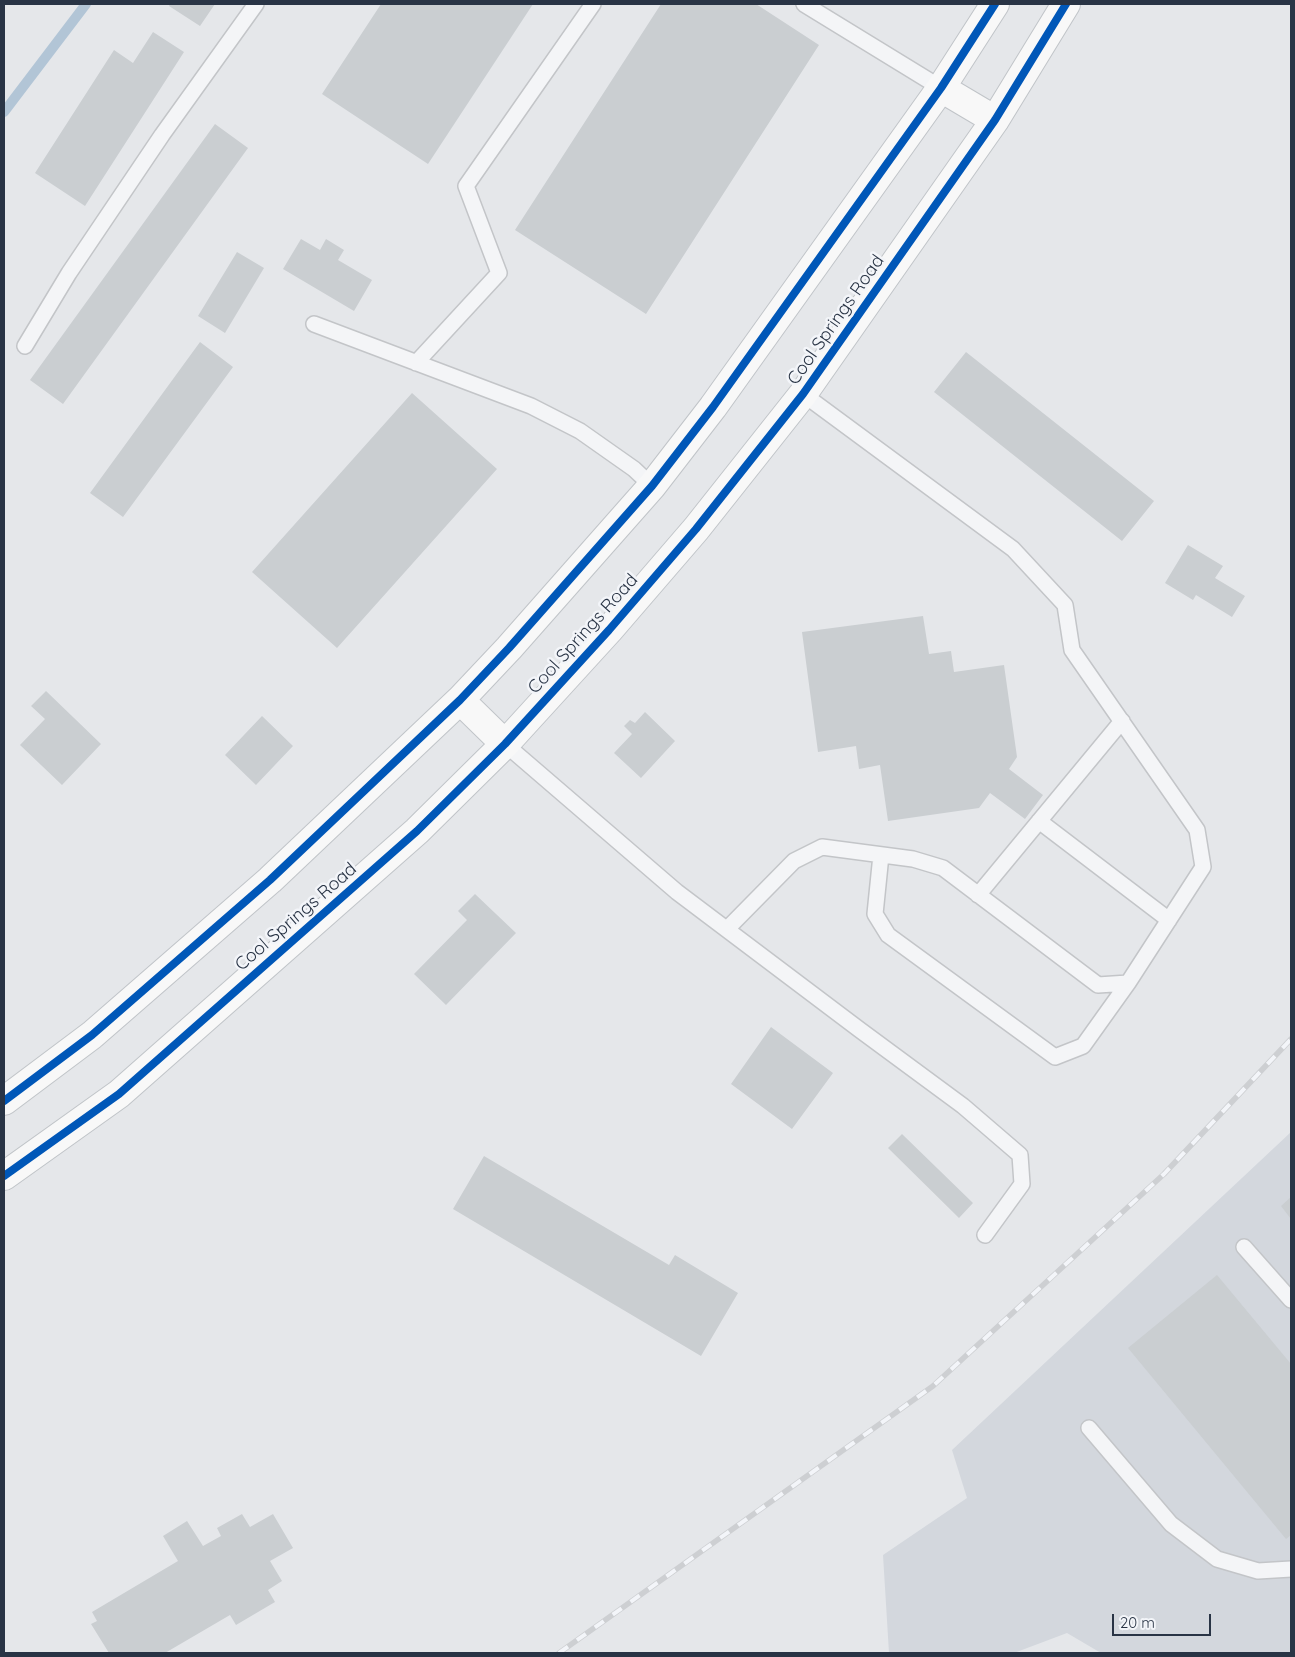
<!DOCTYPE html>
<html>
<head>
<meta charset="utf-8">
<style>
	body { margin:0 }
	#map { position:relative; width:1295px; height:1657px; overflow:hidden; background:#e5e7ea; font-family:Quicksand,sans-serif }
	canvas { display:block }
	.frame { position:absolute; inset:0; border:5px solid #293445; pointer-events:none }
	.scale { position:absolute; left:1112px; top:1614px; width:99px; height:22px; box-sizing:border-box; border:2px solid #293445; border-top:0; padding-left:6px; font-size:15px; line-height:18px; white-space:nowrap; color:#293445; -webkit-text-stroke:4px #f3f5f9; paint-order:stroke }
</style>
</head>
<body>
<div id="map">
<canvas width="1295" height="1657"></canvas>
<div class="frame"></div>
<div class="scale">20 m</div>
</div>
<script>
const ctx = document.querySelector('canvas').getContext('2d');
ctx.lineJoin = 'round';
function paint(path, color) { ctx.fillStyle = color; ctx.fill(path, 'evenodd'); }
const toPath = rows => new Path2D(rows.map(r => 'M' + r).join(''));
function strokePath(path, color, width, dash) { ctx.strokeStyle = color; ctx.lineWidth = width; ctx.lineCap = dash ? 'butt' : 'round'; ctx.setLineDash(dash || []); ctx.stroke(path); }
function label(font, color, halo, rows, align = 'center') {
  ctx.font = font + ' Quicksand,sans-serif'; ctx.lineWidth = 5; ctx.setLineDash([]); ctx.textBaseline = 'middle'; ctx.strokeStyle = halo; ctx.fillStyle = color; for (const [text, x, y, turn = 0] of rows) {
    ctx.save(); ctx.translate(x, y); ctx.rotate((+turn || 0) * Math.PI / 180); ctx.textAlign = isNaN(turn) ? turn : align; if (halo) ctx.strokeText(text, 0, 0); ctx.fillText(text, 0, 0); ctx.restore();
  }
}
paint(toPath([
	[1291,1132,1291,1653,1101,1653,1067,1633,1014,1653,889,1653,883,1555,967,1498,952,1450]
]), '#d3d7dd');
strokePath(toPath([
	[4,112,86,4]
]), '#b2c5d6', 10);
paint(toPath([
	[170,4,215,4,200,26,169,6],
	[381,4,533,4,428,164,322,94],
	[661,4,756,4,819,45,646,314,515,230],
	[153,32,184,52,85,206,35,173,114,50,133,63],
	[215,124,248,148,63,404,30,380],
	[301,239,320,250,326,239,344,250,338,260,372,280,354,311,283,269],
	[237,252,264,268,225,333,198,316],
	[200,342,233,367,123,517,90,493],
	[966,352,1154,501,1122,541,934,392],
	[412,393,497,469,337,648,252,572],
	[1188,545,1223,566,1215,578,1245,596,1232,617,1196,595,1193,600,1165,583],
	[923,616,929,654,951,651,954,672,1004,665,1017,757,1009,769,1043,795,1025,819,990,793,979,808,888,821,880,765,859,769,856,746,818,752,802,632],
	[46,691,101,744,62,785,20,745,45,719,31,706],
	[645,712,675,741,641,778,614,753,632,734,624,726,630,720,635,723],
	[262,716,293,746,256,785,225,755],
	[475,894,516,933,446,1005,414,974,467,920,458,911],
	[771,1027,833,1073,792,1129,731,1084],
	[902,1134,973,1203,959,1218,888,1148],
	[484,1156,669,1265,675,1255,738,1293,701,1356,453,1209],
	[1291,1197,1291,1219,1281,1206],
	[1217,1275,1291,1364,1291,1535,1286,1539,1128,1348],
	[242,1514,250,1527,273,1514,293,1548,270,1561,282,1581,268,1590,275,1602,236,1625,230,1615,165,1653,109,1653,91,1624,97,1621,92,1612,178,1561,163,1536,187,1521,203,1546,221,1536,217,1528]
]), '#caced1');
const service = toPath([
	[804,4,941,88],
	[314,324,531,406,580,431,634,469,652,486],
	[25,346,69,273,162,135,256,4],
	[416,363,499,273,466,186,593,4],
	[505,744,677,892,860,1030,963,1106,1020,1155,1022,1184,985,1235],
	[1039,821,1169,920],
	[881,855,875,914,888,935,1055,1057,1083,1046,1128,983],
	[978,895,1122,721],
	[727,929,794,861,822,847,913,859,943,868,1098,985,1128,983,1203,867,1197,830,1072,650,1065,605,1013,549,803,394],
	[1244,1247,1291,1300],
	[1089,1428,1171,1524,1217,1559,1258,1571,1291,1569]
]);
const primary = toPath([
	[941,88,995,120],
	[460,700,505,744],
	[4,1101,92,1035,270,880,460,700,509,648,652,486,713,407,941,88,995,4],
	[4,1176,119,1094,417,831,505,744,609,630,696,529,803,394,995,120,1066,4]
]);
strokePath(service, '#c3c5c8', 18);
strokePath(primary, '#c0c4c8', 30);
strokePath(service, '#f4f5f7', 15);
strokePath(primary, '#f8f8f8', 28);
const rail = toPath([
	[559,1653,933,1386,1164,1174,1291,1039]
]);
strokePath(rail, '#cdcfd2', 5.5);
strokePath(rail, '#f3f5f9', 4, [11]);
strokePath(toPath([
	[4,1101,92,1035,270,880,460,700,509,648,652,486,713,407,941,88,995,4],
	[4,1176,119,1094,417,831,505,744,609,630,696,529,803,394,995,120,1066,4]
]), '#0057b8', 8);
label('18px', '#293445', '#f3f5f9', [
	["Cool Springs Road",836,320,-55],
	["Cool Springs Road",583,634,-48],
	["Cool Springs Road",296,917,-41]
]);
</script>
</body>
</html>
